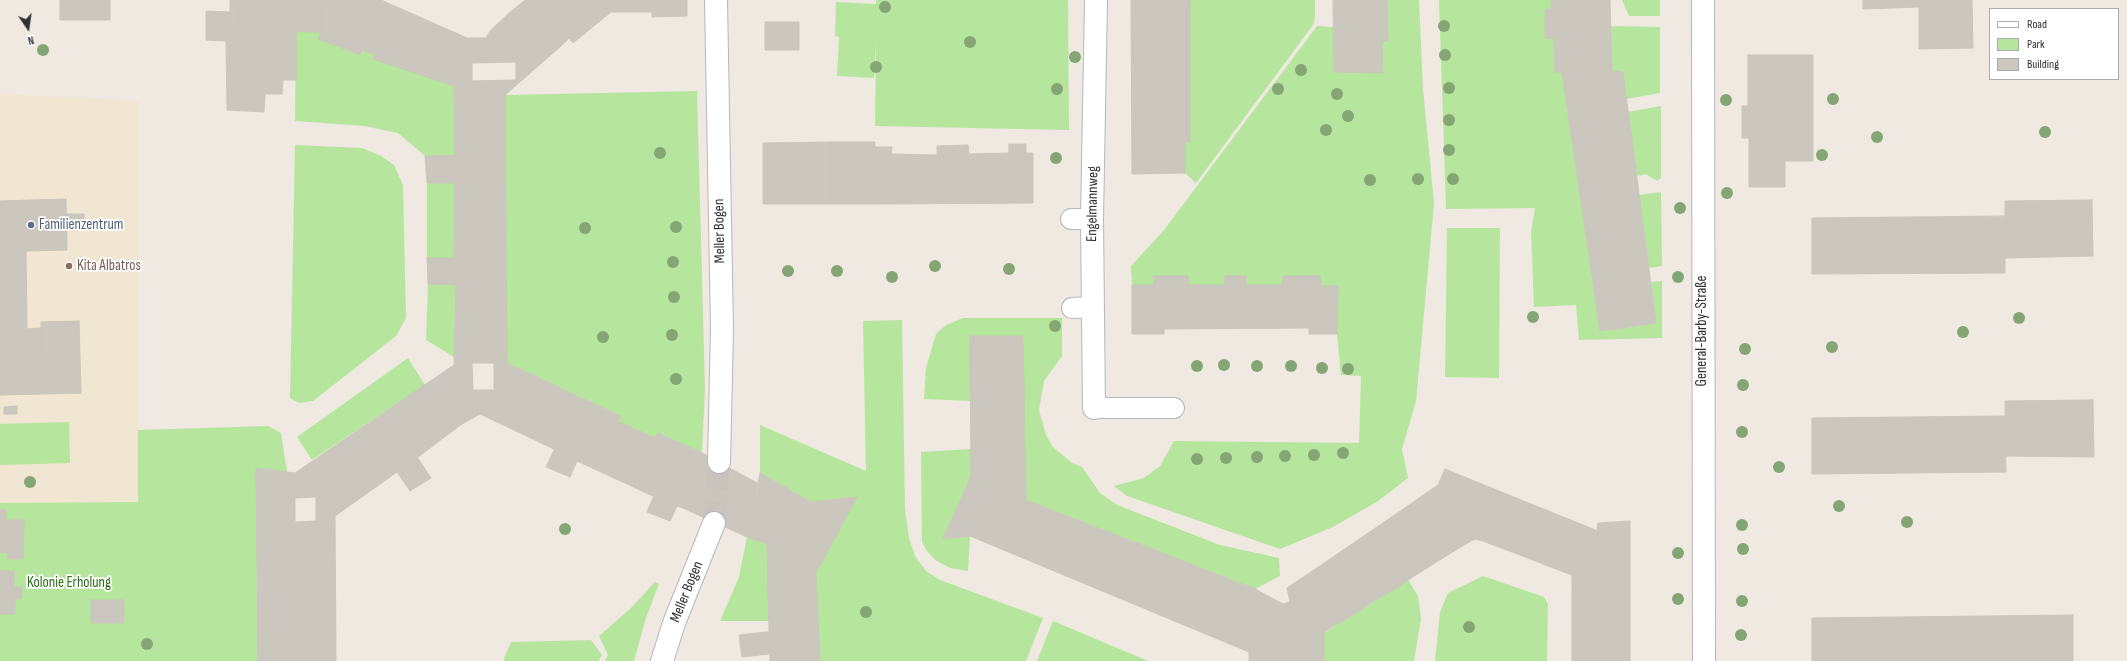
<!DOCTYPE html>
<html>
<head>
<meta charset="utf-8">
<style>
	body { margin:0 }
	#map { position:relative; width:2127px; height:661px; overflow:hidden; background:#efe9e1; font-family:"Sofia Sans Condensed",sans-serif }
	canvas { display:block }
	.legend { position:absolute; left:1989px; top:8px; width:130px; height:72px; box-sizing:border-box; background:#fff; border:1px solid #ababab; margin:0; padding:5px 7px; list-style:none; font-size:12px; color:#2e2e2e }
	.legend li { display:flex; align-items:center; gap:8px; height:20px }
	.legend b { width:20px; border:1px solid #ababab }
	.north { position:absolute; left:8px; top:8px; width:40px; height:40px; -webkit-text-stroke:3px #fff; paint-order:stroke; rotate:167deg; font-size:11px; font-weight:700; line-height:16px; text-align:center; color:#2e2e2e }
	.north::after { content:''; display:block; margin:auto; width:14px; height:18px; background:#2e2e2e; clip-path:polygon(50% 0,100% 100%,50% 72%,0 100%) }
</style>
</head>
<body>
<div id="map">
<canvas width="2127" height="661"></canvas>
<ul class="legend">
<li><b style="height:5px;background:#fff"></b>Road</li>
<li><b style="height:11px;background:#b6e59e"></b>Park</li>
<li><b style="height:11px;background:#cbc7bf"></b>Building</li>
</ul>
<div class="north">N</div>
</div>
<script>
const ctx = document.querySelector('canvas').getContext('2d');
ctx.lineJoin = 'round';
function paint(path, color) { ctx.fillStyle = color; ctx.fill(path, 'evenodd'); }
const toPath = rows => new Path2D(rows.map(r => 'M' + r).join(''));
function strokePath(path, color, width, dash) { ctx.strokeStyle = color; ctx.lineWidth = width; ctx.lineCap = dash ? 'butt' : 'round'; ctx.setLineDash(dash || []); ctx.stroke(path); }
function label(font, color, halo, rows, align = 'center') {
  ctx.font = font + ' "Sofia Sans Condensed",sans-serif'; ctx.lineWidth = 3.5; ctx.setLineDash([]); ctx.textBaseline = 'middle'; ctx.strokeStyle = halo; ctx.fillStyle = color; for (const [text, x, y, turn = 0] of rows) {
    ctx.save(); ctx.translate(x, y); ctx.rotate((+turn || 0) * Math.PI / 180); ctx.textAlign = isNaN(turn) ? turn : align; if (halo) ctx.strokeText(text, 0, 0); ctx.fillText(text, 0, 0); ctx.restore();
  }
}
paint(toPath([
	[0,94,139,101,138,502,0,503]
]), '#f0e6d1');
paint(toPath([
	[876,0,1068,0,1069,130,875,126,876,43,874,78,837,76,839,37,835,36,836,2,876,4],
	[1190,0,1315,0,1315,17,1313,25,1196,183,1185,173,1185,143,1190,142],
	[1387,0,1419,0,1423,89,1434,203,1416,401,1402,449,1408,478,1378,501,1333,527,1280,549,1127,496,1114,486,1144,478,1160,466,1174,441,1359,443,1361,376,1341,375,1337,334,1338,286,1321,286,1319,276,1283,276,1282,285,1246,285,1245,276,1225,276,1225,285,1188,285,1187,276,1153,277,1154,285,1132,285,1131,266,1164,230,1317,26,1333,27,1383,72,1382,41,1388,40],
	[1439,0,1552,0,1552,9,1545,9,1545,38,1554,38,1555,71,1562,72,1600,331,1656,323,1651,282,1662,281,1662,338,1579,340,1576,305,1534,307,1531,232,1535,208,1446,209],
	[1622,0,1660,0,1660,16,1629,16],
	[1611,26,1660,27,1660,93,1626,99,1623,72,1612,71],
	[296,32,321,32,318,39,360,55,361,50,374,54,373,59,454,86,455,155,425,156,398,133,364,126,295,121],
	[697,91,705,388,702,453,658,433,655,438,618,421,620,416,507,363,505,95],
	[1661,106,1661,178,1657,181,1646,174,1637,176,1628,112],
	[295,145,362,148,381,156,394,165,403,185,406,318,396,336,313,401,299,403,290,398],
	[455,182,454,258,427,258,427,183],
	[1661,192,1662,266,1649,268,1639,195],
	[1447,228,1500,228,1499,378,1445,377],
	[428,284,456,285,454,357,426,340],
	[963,318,1062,318,1062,356,1044,381,1039,410,1046,435,1053,447,1072,463,1082,467,1100,493,1117,505,1220,545,1279,558,1280,576,1255,589,1026,500,1023,336,971,401,924,399,926,368,936,334,946,325],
	[902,320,905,509,909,538,915,556,926,571,940,580,1043,618,1026,661,820,661,816,573,856,497,811,502,760,473,760,425,866,471,863,321],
	[408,358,425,385,312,460,297,437],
	[69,422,70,463,0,465,0,424],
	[268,426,281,433,287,472,257,468,258,661,0,661,0,503,138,502,138,430],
	[971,449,971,476,943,539,970,536,968,571,950,568,935,560,927,551,922,542,921,452],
	[747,537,767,544,769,621,720,621,739,577],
	[1483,576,1544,597,1548,604,1547,661,1435,661,1440,612,1448,593],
	[1408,580,1418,596,1421,619,1414,661,1324,661,1324,633],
	[655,582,659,584,646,618,634,661,605,661,608,655,599,636,630,609],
	[1053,621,1148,661,1037,661],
	[591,640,602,655,598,661,503,661,511,642]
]), '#b6e59e');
const building = toPath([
	[60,0,110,0,110,20,60,20,60,0],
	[230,0,238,0,240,31,296,32,296,80,283,80,282,94,265,94,264,112,227,110,226,41,206,40,206,11,230,12,230,0],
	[238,0,321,0,321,32,240,31,238,0],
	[321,0,381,0,467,38,486,38,490,31,508,14,532,39,546,28,561,46,505,95,507,363,620,416,618,421,655,438,658,433,702,453,683,508,677,506,689,481,665,470,653,496,577,461,589,434,566,425,554,449,480,414,462,424,418,457,405,439,384,453,397,472,335,516,336,661,258,661,256,468,295,473,454,365,456,285,475,285,474,258,454,258,455,182,474,183,475,155,455,155,454,86,373,59,374,54,361,50,360,55,318,39,321,32,321,0],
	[525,0,572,0,569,2,586,22,561,46,546,28,532,39,508,14,525,0],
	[572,0,589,0,599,11,586,22,569,2,572,0],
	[589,0,611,0,599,11,589,0],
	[611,0,687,0,687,16,652,17,652,12,611,12,573,43,569,38,611,0],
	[1131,0,1190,0,1190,142,1185,143,1185,173,1132,174,1131,0],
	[1333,0,1387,0,1388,41,1382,41,1383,73,1334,72,1333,0],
	[1552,0,1610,0,1612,71,1555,72,1554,38,1545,38,1545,9,1552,9,1552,0],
	[1863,0,1972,0,1973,48,1919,49,1919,7,1863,9,1863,0],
	[765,22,799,22,799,50,765,50,765,22],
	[1748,55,1813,55,1813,161,1785,161,1785,187,1749,187,1749,138,1742,138,1742,106,1748,106,1748,55],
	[516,62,516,80,472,81,472,63,516,62],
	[1612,71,1623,72,1656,323,1600,331,1562,72,1612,71],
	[831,142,831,204,763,204,763,143,831,142],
	[831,142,875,142,875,204,831,204,831,142],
	[1009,144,1026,144,1026,153,1033,153,1033,203,875,204,875,147,892,147,891,154,937,155,937,146,968,145,969,154,1009,153,1009,144],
	[475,155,474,183,427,183,425,156,475,155],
	[66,199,67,250,26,251,27,329,41,328,42,394,0,395,0,201,66,199],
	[2092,200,2093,256,2005,258,2005,201,2092,200],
	[66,214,84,214,84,228,67,228,66,214],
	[2005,216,2005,273,1812,274,1812,218,2005,216],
	[427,258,474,258,475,285,428,284,427,258],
	[1153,276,1188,276,1188,285,1225,285,1225,276,1246,276,1246,285,1282,285,1283,276,1320,276,1321,286,1338,286,1337,334,1309,334,1309,328,1164,329,1164,334,1132,334,1132,285,1154,285,1153,276],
	[79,321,81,393,42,394,41,322,79,321],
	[970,336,1023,336,1026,500,1255,589,1283,604,1290,602,1287,588,1311,572,1341,622,1324,632,1324,661,1249,661,1249,652,970,536,943,539,971,476,970,336],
	[472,363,494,363,494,390,473,390,472,363],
	[2093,400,2094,457,2006,456,2005,401,2093,400],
	[17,406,17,414,4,414,4,407,17,406],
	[2005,416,2006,472,1812,474,1812,418,2005,416],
	[566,425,589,434,570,477,546,467,566,425],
	[405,439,431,478,410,491,384,453,405,439],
	[702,453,759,484,747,537,683,508,702,453],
	[1445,469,1499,491,1483,541,1475,539,1464,545,1450,522,1429,534,1443,558,1430,566,1399,512,1438,485,1445,469],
	[665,470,689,481,670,521,647,512,665,470],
	[760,473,811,502,857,497,816,573,820,661,770,661,770,654,787,652,785,630,769,631,767,544,747,537,760,473],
	[1499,491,1593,529,1578,564,1584,567,1605,567,1605,590,1572,591,1572,575,1548,566,1559,538,1535,529,1525,557,1483,541,1499,491],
	[316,497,316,521,295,522,295,498,316,497],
	[0,510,6,510,6,520,24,520,23,559,8,559,8,553,0,552,0,510],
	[1399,512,1430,566,1393,590,1380,569,1358,582,1371,603,1341,622,1311,572,1399,512],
	[1630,521,1630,661,1572,661,1572,591,1605,590,1605,567,1584,567,1578,564,1593,529,1597,531,1598,523,1630,521],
	[1450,522,1464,545,1443,558,1429,534,1450,522],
	[1535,529,1559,538,1548,566,1525,557,1535,529],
	[1380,569,1393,590,1371,603,1358,582,1380,569],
	[0,571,14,571,14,587,22,587,21,599,15,599,15,614,0,614,0,571],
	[91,600,124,600,124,623,91,623,91,600],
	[2073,615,2073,661,1812,661,1812,618,2073,615],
	[785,630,787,652,742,657,739,635,785,630]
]);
paint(building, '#cbc7bf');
strokePath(building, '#cbc5ba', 1);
strokePath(toPath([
	[714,523,719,462]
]), '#c8c4bd', 22, [22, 11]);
const lane = toPath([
	[1071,219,1092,219],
	[1072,308,1093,307],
	[1094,408,1174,408]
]);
const street = toPath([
	[716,0,722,330,719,462],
	[1703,0,1704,661],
	[1094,408,1092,219,1096,0],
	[662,661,674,623,714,523]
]);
strokePath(lane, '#b4b7c1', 22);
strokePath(street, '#b4b7c1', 24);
strokePath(lane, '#fff', 20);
strokePath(street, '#fff', 22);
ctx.fillStyle = '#84a574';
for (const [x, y] of [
	[885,7],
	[1444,26],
	[970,42],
	[43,50],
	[1445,55],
	[1075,57],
	[876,67],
	[1301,70],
	[1449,88],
	[1057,89],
	[1278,89],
	[1337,94],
	[1833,99],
	[1726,100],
	[1348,116],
	[1449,120],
	[1326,130],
	[2045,132],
	[1877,137],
	[1449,150],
	[660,153],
	[1822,155],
	[1056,158],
	[1418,179],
	[1453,179],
	[1370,180],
	[1727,193],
	[1680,208],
	[676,227],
	[585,228],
	[673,262],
	[935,266],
	[1009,269],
	[788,271],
	[837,271],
	[892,277],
	[1678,277],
	[674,297],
	[1533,317],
	[2019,318],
	[1055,326],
	[1963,332],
	[672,335],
	[603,337],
	[1832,347],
	[1745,349],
	[1224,365],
	[1197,366],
	[1257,366],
	[1291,366],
	[1322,368],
	[1348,369],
	[676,379],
	[1743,385],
	[1742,432],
	[1343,453],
	[1314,455],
	[1285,456],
	[1257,457],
	[1226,458],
	[1197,459],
	[1779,467],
	[30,482],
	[1839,506],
	[1907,522],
	[1742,525],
	[565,529],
	[1743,549],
	[1678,553],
	[1678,599],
	[1742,601],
	[866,612],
	[1469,627],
	[1741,635],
	[147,644]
]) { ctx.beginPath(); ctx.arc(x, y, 6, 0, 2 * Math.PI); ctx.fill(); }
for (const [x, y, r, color] of [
	[31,225,4,"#5c6f8a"],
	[69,266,4,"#8d6e63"]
]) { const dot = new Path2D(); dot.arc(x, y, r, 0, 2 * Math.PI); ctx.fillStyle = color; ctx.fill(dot); strokePath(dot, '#fff', 1.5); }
label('15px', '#2e2e2e', '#fff', [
	["Engelmannweg",1093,204,-89],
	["Meller Bogen",720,231,-91],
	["General-Barby-Straße",1702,331,-90],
	["Meller Bogen",687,592,-68]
]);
label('15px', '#4e5e75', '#fff', [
	["Familienzentrum",39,225]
], 'left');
label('15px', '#785e54', '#fff', [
	["Kita Albatros",77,266]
], 'left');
label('15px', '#2c6e1b', '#fff', [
	["Kolonie Erholung",69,583]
]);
</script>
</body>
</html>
